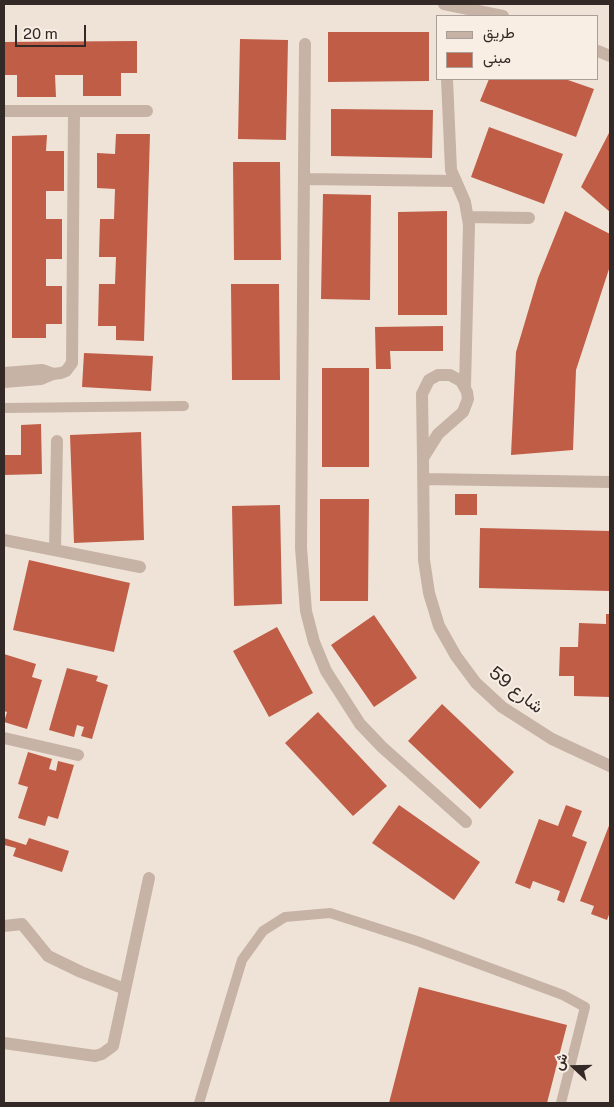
<!DOCTYPE html>
<html>
<head>
<meta charset="utf-8">
<style>
	body { margin:0 }
	#map { position:relative; width:614px; height:1107px; overflow:hidden; background:#efe3d8; font-family:"Public Sans",Vazirmatn,sans-serif }
	canvas { display:block }
	.frame { position:absolute; inset:0; border:5px solid #332926; pointer-events:none }
	.legend { position:absolute; left:436px; top:15px; width:162px; height:65px; box-sizing:border-box; background:#f8eee4; border:1px solid #a99f98; margin:0; padding:6px 9px; list-style:none; font-size:15px; color:#332926 }
	.legend li { display:flex; align-items:center; gap:10px; height:25px }
	.legend b { width:25px; border:1px solid #a99f98 }
	.north { position:absolute; left:549px; top:1042px; width:50px; height:50px; -webkit-text-stroke:4px #f8eee4; paint-order:stroke; rotate:291deg; font-size:14px; font-weight:700; line-height:20px; text-align:center; color:#332926 }
	.north::after { content:''; display:block; margin:auto; width:18px; height:22px; background:#332926; clip-path:polygon(50% 0,100% 100%,50% 72%,0 100%) }
	.scale { position:absolute; left:15px; top:25px; width:71px; height:22px; box-sizing:border-box; border:2px solid #332926; border-top:0; padding-left:6px; font-size:15px; line-height:18px; white-space:nowrap; color:#332926; -webkit-text-stroke:4px #f8eee4; paint-order:stroke }
</style>
</head>
<body>
<div id="map">
<canvas width="614" height="1107"></canvas>
<div class="frame"></div>
<ul class="legend">
<li><b style="height:6px;background:#c6b3a5"></b>طريق</li>
<li><b style="height:14px;background:#c05d46"></b>مبنى</li>
</ul>
<div class="north">ش</div>
<div class="scale">20 m</div>
</div>
<script>
const ctx = document.querySelector('canvas').getContext('2d');
ctx.lineJoin = 'round';
function paint(path, color) { ctx.fillStyle = color; ctx.fill(path, 'evenodd'); }
const toPath = rows => new Path2D(rows.map(r => 'M' + r).join(''));
function strokePath(path, color, width, dash) { ctx.strokeStyle = color; ctx.lineWidth = width; ctx.lineCap = dash ? 'butt' : 'round'; ctx.setLineDash(dash || []); ctx.stroke(path); }
function label(font, color, halo, rows, align = 'center') {
  ctx.font = font + ' "Public Sans",Vazirmatn,sans-serif'; ctx.lineWidth = 4; ctx.setLineDash([]); ctx.textBaseline = 'middle'; ctx.strokeStyle = halo; ctx.fillStyle = color; for (const [text, x, y, turn = 0] of rows) {
    ctx.save(); ctx.translate(x, y); ctx.rotate((+turn || 0) * Math.PI / 180); ctx.textAlign = isNaN(turn) ? turn : align; if (halo) ctx.strokeText(text, 0, 0); ctx.fillText(text, 0, 0); ctx.restore();
  }
}
paint(toPath([
	[328,32,429,32,429,81,328,82],
	[240,39,288,40,286,140,238,139],
	[137,41,137,73,121,73,121,96,83,96,83,75,55,75,56,97,17,97,17,75,4,75,4,42],
	[489,79,565,79,594,89,576,137,480,101],
	[331,109,433,110,432,158,331,156],
	[489,127,563,154,544,204,471,177],
	[610,131,610,212,581,187],
	[116,134,150,134,144,341,116,340,116,326,98,326,99,284,115,284,116,257,99,257,100,219,114,219,115,189,97,188,97,153,115,154],
	[47,135,46,151,64,151,64,191,46,191,46,219,62,219,62,259,46,259,46,286,62,286,62,324,46,324,46,338,12,338,12,136],
	[233,162,280,162,281,260,234,260],
	[323,194,371,195,370,300,321,299],
	[447,211,447,315,398,315,398,212],
	[565,211,610,234,610,266,576,370,573,450,511,455,516,352,538,278],
	[231,284,279,284,280,380,232,380],
	[443,326,443,351,390,351,391,369,376,369,375,327],
	[84,353,153,356,151,391,82,387],
	[322,368,369,368,369,467,322,467],
	[41,424,42,474,4,475,4,455,21,455,21,425],
	[141,432,144,540,74,543,70,435],
	[455,494,477,494,477,515,455,515],
	[320,499,369,499,368,601,320,601],
	[280,505,282,604,234,606,232,506],
	[480,528,610,531,610,591,479,588],
	[29,560,130,583,114,652,13,630],
	[606,614,610,614,610,697,574,696,574,676,559,676,560,647,578,647,579,623,606,624],
	[374,615,417,678,374,707,331,645],
	[277,627,313,693,269,717,233,651],
	[4,654,36,664,32,677,42,680,27,729,4,722,7,712,4,711],
	[67,668,98,676,96,681,108,685,92,739,81,736,84,727,77,725,74,737,49,730],
	[442,704,514,772,480,809,408,741],
	[318,712,387,786,353,816,285,743],
	[28,752,52,759,49,769,56,771,58,761,74,765,58,819,48,816,45,826,18,818,28,787,18,784],
	[399,805,480,862,454,900,372,843],
	[566,805,582,811,572,836,587,842,564,903,557,900,560,891,533,881,530,889,515,883,539,819,558,826],
	[610,823,610,912,607,920,591,914,594,906,580,901],
	[4,838,26,845,29,838,69,851,62,872,13,856,16,848,4,845],
	[419,987,567,1025,547,1103,389,1103]
]), '#c05d46');
strokePath(toPath([
	[4,408,184,406],
	[199,1103,242,960,263,931,285,917,330,913,417,941,563,995,585,1007,561,1103]
]), '#c6b3a5', 10);
strokePath(toPath([
	[444,4,503,16],
	[305,44,301,548,306,611,314,642,326,671,360,724,382,747,466,822],
	[598,51,610,56],
	[447,79,451,170,465,202,469,225,465,386],
	[4,111,147,111],
	[304,179,454,181],
	[468,217,529,218],
	[4,373,42,370,53,374,61,373,66,371,72,363,74,111],
	[438,375,450,375,461,381,467,392,468,399,463,412,438,434,423,458,422,394,429,380,438,375],
	[4,382,41,379,53,374],
	[423,458,424,560,429,593,439,626,456,656,476,683,502,707,552,739,610,766],
	[424,479,610,482],
	[4,540,140,567],
	[55,550,57,441],
	[4,738,78,755],
	[4,926,22,924,48,956,81,972,125,989],
	[4,1043,95,1056,102,1054,113,1046,149,878]
]), '#c6b3a5', 12);
label('18px', '#332926', '#f8eee4', [
	["شارع 59",516,690,38]
]);
</script>
</body>
</html>
